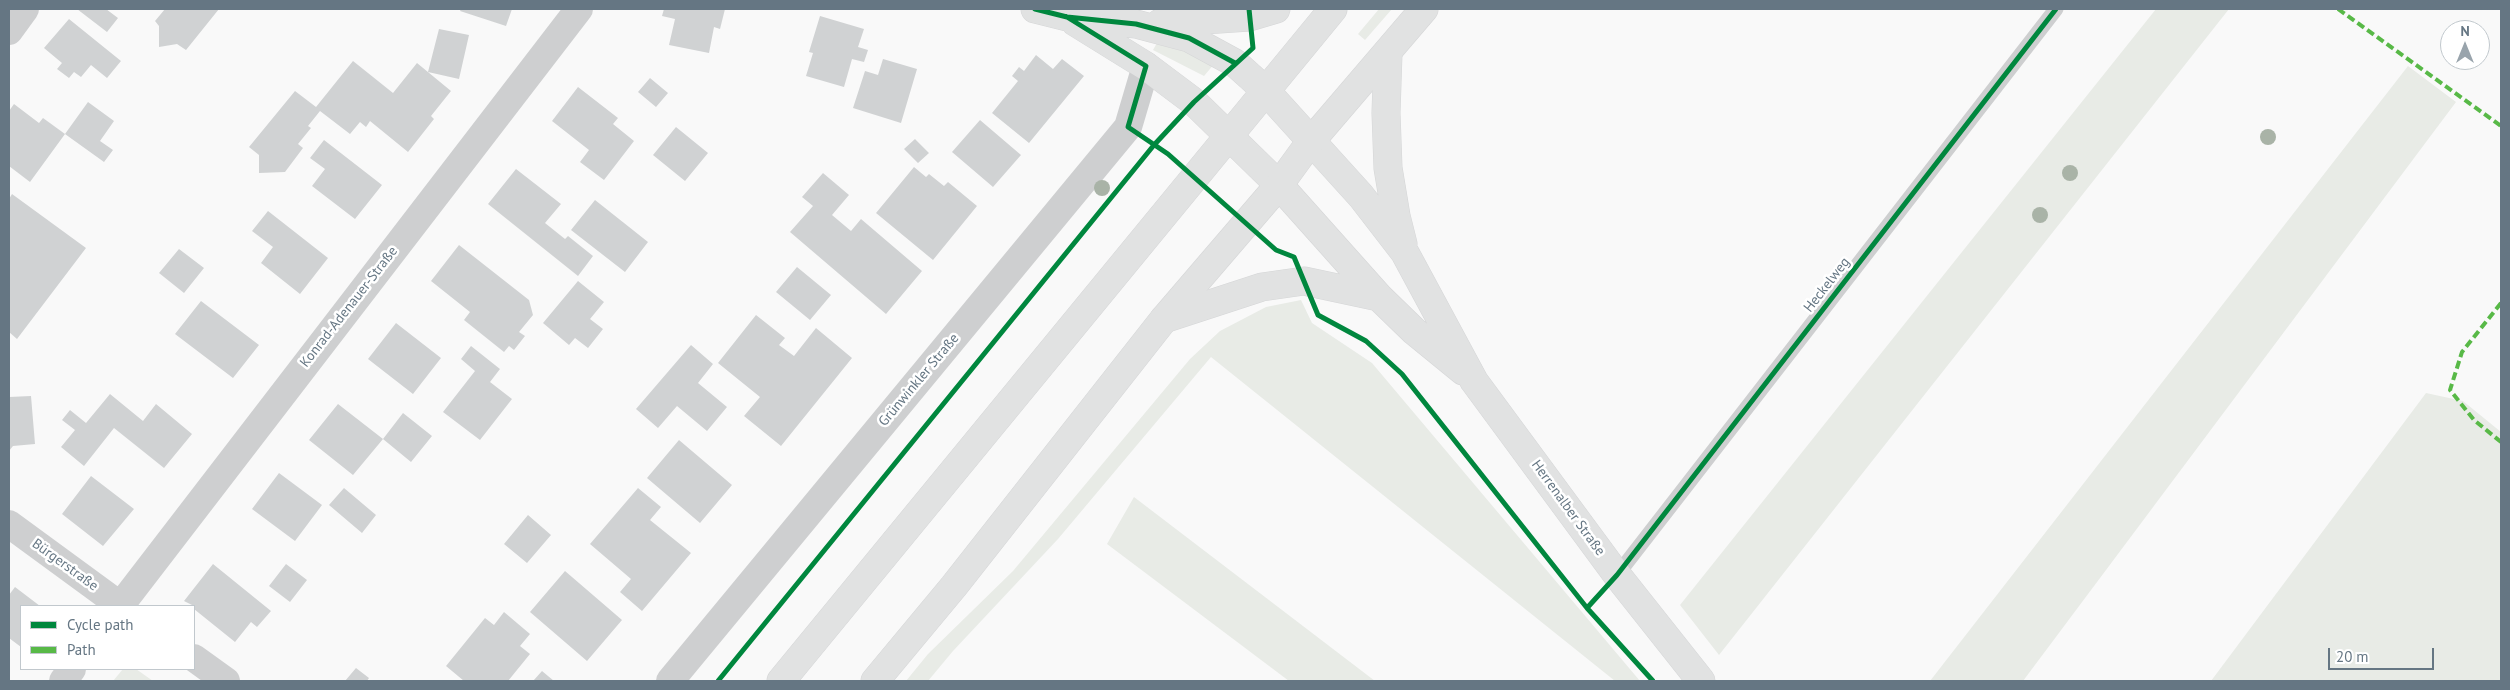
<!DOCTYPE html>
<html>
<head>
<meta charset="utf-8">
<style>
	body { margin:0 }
	#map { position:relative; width:2510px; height:690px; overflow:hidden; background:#f9f9f9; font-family:"PT Sans",sans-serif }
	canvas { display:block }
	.frame { position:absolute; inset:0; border:10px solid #657683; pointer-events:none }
	.legend { position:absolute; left:20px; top:605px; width:175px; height:65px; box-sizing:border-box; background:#fff; border:1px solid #c1c8cd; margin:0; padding:6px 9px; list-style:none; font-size:15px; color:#657683 }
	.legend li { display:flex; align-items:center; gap:10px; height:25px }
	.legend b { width:25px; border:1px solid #c1c8cd }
	.north { position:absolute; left:2440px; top:20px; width:50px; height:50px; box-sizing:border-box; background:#fff; border:1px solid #c1c8cd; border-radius:50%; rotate:0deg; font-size:14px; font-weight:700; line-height:20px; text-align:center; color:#657683 }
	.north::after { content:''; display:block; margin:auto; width:18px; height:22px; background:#99a4ac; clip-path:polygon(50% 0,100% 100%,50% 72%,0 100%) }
	.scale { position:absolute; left:2328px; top:648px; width:106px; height:22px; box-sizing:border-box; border:2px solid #657683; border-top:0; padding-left:6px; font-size:15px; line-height:18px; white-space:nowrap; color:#657683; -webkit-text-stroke:4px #fff; paint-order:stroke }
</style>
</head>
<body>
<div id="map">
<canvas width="2510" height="690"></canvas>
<div class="frame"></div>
<ul class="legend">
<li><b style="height:6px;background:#00873e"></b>Cycle path</li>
<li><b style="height:6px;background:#58b947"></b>Path</li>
</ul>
<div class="north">N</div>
<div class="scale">20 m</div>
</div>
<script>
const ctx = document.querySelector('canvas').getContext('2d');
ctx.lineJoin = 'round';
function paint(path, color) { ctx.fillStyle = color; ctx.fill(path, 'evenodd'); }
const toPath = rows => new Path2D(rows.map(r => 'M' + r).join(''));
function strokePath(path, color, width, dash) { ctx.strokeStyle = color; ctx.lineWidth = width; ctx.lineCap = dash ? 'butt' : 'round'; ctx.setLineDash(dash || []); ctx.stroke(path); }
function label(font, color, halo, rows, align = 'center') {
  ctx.font = font + ' "PT Sans",sans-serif'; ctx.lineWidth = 5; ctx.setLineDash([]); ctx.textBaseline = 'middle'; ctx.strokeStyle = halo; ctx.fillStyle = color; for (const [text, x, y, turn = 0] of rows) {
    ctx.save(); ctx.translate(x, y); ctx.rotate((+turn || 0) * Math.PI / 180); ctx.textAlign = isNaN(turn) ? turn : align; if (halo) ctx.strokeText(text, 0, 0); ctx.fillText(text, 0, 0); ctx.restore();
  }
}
paint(toPath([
	[1379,9,1392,9,1365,40,1358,34],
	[2156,9,2229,9,1719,655,1680,605],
	[1157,43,1183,48,1215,63,1204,76,1153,50],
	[2408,66,2456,102,2023,681,1930,681],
	[1301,300,1312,323,1372,363,1640,681,1615,681,1211,357,1058,539,953,651,928,681,906,681,928,654,1013,571,1190,359,1220,331,1266,307],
	[2426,393,2463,401,2501,432,2501,681,2211,681],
	[1134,497,1375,681,1289,681,1107,544],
	[123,669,136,669,153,681,113,681]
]), '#e8ebe6');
paint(toPath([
	[77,9,106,9,118,18,107,32],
	[165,9,219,9,186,50,177,44,159,47,159,26,155,21],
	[461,9,512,9,506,26,460,11],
	[664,9,725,9,720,29,714,27,709,53,669,45,675,19,662,16],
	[820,16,864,29,858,47,868,50,864,62,852,59,844,87,806,76,813,53,809,52],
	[69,19,121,61,107,78,91,65,81,77,74,72,69,78,57,69,62,63,44,48],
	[439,29,469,35,459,79,428,72],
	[1036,55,1053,69,1062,59,1084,76,1029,143,992,113,1018,81,1012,76,1019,67,1024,71],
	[883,59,917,69,901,123,853,108,865,71,878,75],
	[353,61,393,93,417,63,451,91,431,116,434,119,408,152,370,121,366,127,360,122,350,134,320,111,308,126,311,128,298,144,303,148,285,172,259,173,259,155,249,147,295,91,316,107],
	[650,78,668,93,656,107,638,92],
	[578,87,618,118,613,124,634,141,604,180,580,162,589,150,552,121],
	[88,102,114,121,100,141,113,150,104,162,65,134],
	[14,104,39,123,43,118,65,134,30,182,9,166,9,111],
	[980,120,1021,155,993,187,952,152],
	[676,127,708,153,685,181,653,155],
	[915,139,929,153,918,163,904,149],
	[324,140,382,185,355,219,312,186,325,169,310,158],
	[914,167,926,177,929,174,944,186,948,182,977,206,933,260,876,213],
	[516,169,561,204,545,223,565,239,568,236,593,256,578,276,488,204],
	[823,173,849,195,832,215,851,231,861,219,922,271,886,314,790,232,813,206,802,197],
	[12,194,86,248,17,339,9,332,9,199],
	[595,200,648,242,625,272,571,230],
	[268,211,328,258,300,294,261,263,273,247,252,231],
	[459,245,529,300,533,315,519,332,525,336,514,350,509,346,504,352,464,320,470,312,431,281],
	[179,249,204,268,184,293,159,273],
	[797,267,831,295,810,320,776,292],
	[578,281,604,302,590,319,603,329,588,348,575,338,569,345,543,323],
	[201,301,259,345,233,378,175,334],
	[756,315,785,338,779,345,794,356,816,328,852,358,781,446,744,416,760,397,718,363],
	[396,323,441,358,413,394,368,359],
	[691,345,713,364,698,383,727,407,707,431,677,406,658,428,636,409],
	[471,346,500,369,490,382,512,399,480,440,443,412,475,371,461,359],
	[110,394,143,421,156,404,192,434,164,468,114,428,84,466,61,447,75,430,62,420,70,410,86,423],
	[31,396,35,444,13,446,9,451,9,397],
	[338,404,383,439,353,475,309,440],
	[403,413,432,436,411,462,383,439],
	[679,440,732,485,700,523,647,478],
	[279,473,322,505,295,541,252,509],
	[91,476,134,509,103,546,62,514],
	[344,488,376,515,362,533,329,505],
	[638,488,661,507,650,520,691,553,642,611,620,592,631,579,590,544],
	[528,515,551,535,527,563,504,544],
	[213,564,271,611,257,627,251,622,235,642,194,609,194,606,184,601],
	[286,564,307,580,290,602,269,586],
	[565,571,622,620,587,661,530,612],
	[15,587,40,606,21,606,21,647,9,638,9,595],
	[504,612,530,634,520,646,530,654,508,681,464,681,446,666,485,618,494,625],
	[356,668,369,678,367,681,345,681],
	[542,671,554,681,533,681]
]), '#d0d2d3');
const secondary = toPath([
	[1035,9,1067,17,1136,24,1189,38,1235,63,1265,90,1361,196,1405,253,1474,381,1617,575,1701,681],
	[1075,22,1146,66,1194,102,1279,185,1379,297,1414,331,1463,371],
	[1160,23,1249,17,1276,9],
	[1388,53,1386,113,1388,168,1396,216,1403,244],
	[1164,319,1262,287,1304,281,1379,297]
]);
const primary = toPath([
	[781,681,1333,9],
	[875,681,954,586,1164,319,1279,185,1311,141,1424,9]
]);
strokePath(secondary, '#d5d6d7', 29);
strokePath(primary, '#d5d6d7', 29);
strokePath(toPath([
	[1617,575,2056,9]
]), '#cecfd0', 15);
strokePath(toPath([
	[9,31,25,9],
	[9,524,121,606],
	[120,606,579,9],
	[194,658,226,681],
	[63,681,72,669],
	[670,681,1128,127,1146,66]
]), '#cecfd0', 28);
strokePath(secondary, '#e1e2e2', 28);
strokePath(primary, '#e1e2e2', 28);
strokePath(toPath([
	[2338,9,2501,126],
	[2501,303,2462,352,2450,390,2474,420,2501,442]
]), '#58b947', 4, [8, 4]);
strokePath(toPath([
	[1035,9,1067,17,1136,24,1189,38,1235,63],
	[1067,17,1146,66,1128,127,1168,154,1276,250,1294,257,1318,315,1366,341,1402,374,1587,608,1653,681],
	[1587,608,1617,575,2056,9],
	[718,681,1154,145,1194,102,1253,48,1249,9]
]), '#00873e', 5);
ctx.fillStyle = '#a9b3a7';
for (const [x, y] of [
	[2268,137],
	[2070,173],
	[1102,188],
	[2040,215]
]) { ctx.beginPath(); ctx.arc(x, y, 8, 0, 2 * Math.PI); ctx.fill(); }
label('14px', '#657683', '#fff', [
	["Heckelweg",1827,285,-52],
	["Konrad-Adenauer-Straße",349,307,-52],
	["Grünwinkler Straße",919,380,-50],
	["Herrenalber Straße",1568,508,54],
	["Bürgerstraße",65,565,36]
]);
</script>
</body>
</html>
